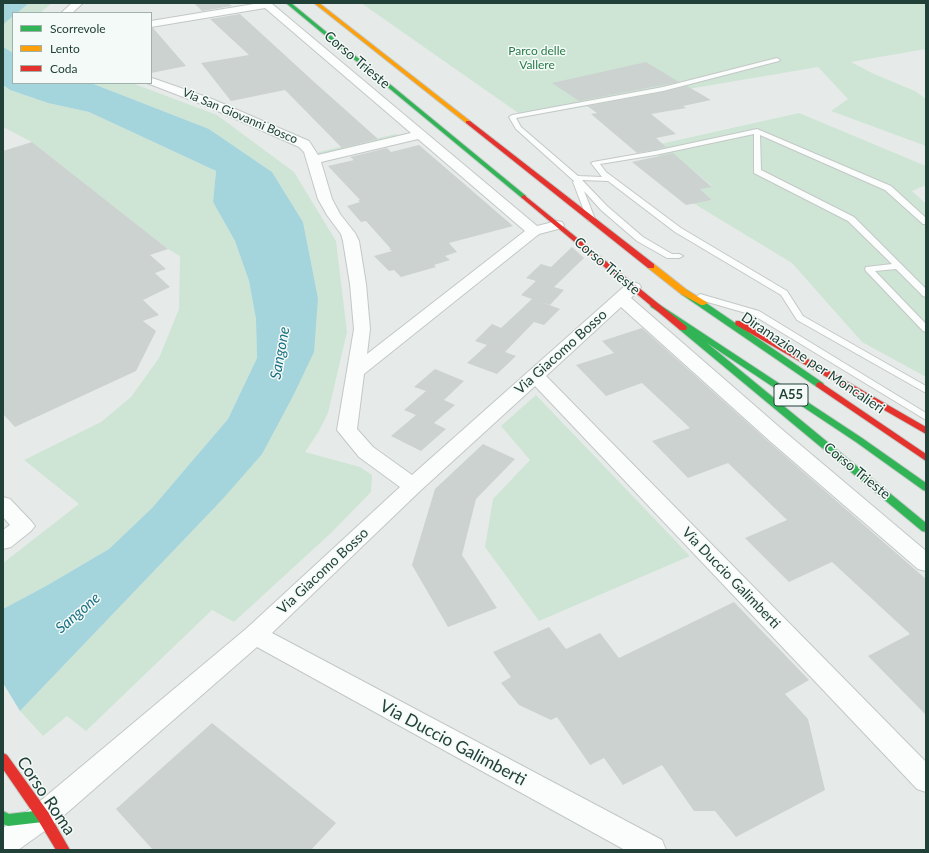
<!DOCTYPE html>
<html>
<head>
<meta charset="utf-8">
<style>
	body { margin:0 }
	#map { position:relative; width:929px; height:853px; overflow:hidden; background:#e6ebe9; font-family:Lato,sans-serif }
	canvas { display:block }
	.frame { position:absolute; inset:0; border:4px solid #214038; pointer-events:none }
	.legend { position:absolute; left:12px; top:12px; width:140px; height:72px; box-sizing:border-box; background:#f4faf7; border:1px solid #a0b0ab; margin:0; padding:5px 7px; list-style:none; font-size:12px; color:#214038 }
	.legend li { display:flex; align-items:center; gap:8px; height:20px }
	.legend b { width:20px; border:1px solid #a0b0ab }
</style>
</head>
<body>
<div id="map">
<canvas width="929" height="853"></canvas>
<div class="frame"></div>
<ul class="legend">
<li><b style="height:5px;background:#30b455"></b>Scorrevole</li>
<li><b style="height:5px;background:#ff9f0a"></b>Lento</li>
<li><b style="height:5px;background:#e5322d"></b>Coda</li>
</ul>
</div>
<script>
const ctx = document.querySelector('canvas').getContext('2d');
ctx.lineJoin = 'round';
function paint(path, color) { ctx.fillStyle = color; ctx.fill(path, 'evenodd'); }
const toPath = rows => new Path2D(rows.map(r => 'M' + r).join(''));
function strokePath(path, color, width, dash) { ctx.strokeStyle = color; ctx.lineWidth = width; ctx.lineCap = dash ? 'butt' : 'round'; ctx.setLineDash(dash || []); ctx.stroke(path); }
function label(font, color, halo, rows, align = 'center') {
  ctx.font = font + ' Lato,sans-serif'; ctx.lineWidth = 3; ctx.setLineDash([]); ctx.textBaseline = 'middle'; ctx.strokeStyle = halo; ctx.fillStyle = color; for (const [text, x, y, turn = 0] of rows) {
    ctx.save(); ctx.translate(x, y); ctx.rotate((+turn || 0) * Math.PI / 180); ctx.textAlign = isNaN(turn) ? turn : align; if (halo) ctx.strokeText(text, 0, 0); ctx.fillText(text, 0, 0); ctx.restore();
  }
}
paint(toPath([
	[29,3,52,3,40,13,17,13],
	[361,3,926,3,926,49,851,62,874,74,915,91,926,99,926,146,831,111,848,99,818,67,524,117],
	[13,16,13,53,3,48,3,28,5,23],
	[91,83,132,83,217,115,294,172,336,241,347,332,328,413,319,431,305,452,360,467,372,475,371,492,331,533,234,622,212,610,86,731,67,716,43,736,20,711,220,502,318,298,303,222,272,172,209,129],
	[3,85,10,90,48,103,89,112,216,171,213,202,235,241,249,281,256,319,257,358,228,419,152,508,109,549,46,586,3,609,3,563,79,504,24,460,101,422,131,397,159,358,179,309,180,256,168,249,32,142,3,127],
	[799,113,926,166,926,185,912,191,926,204,926,377,862,342,792,263,693,203,712,200,700,189,712,186,688,166,675,168,647,147],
	[396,134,401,136,322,155,317,154,319,152],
	[536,395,690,556,539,621,485,547,493,499,530,460,501,426]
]), '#cee5d5');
paint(toPath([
	[3,3,29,3,17,13,13,13,13,16,5,23,3,28],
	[3,47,13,53,13,83,91,83,209,129,272,172,303,222,318,298,314,352,293,396,262,454,220,502,20,711,3,683,3,609,46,586,109,549,152,508,228,419,257,358,256,319,249,281,235,241,213,202,216,171,89,112,48,103,10,90,3,85]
]), '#a4d4dc');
paint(toPath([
	[194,3,228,3,232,6,202,11],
	[240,14,312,80,378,139,342,148,285,90,231,101,201,63,249,55,210,19],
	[151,28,153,28,186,66,151,73],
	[646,62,679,82,579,101,552,83],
	[687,86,711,100,683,106,686,108,651,114,676,134,656,138,666,147,655,150,637,153,591,114,597,113,587,106,663,92],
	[32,142,168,249,150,255,166,269,155,273,170,287,143,300,159,315,143,321,156,331,136,371,15,427,3,414,3,151],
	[419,145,513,226,449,243,457,252,445,256,450,260,434,265,436,267,401,277,394,270,389,271,374,256,392,251,389,249,391,249,366,221,361,222,347,206,360,202,358,200,360,200,328,166,354,160,350,157,387,148,391,152],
	[673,153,712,187,700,189,712,200,686,205,632,162],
	[572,247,584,258,554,287,564,290,550,305,536,300,560,309,544,325,534,322,505,352,516,356,497,374,467,363,487,345,475,341,492,324,501,328,532,299,521,295,536,281,526,278,541,264,551,267],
	[642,328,770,443,926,579,926,715,868,656,910,634,832,562,789,582,745,538,787,520,728,463,688,478,652,441,690,428,642,383,606,396,576,365,614,353,602,341],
	[435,369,464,381,444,400,455,405,434,423,446,429,421,451,391,436,416,415,404,410,426,391,414,387],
	[483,444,515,459,476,499,462,555,497,608,448,627,412,565,435,489],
	[734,602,809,680,785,694,808,719,825,790,736,837,715,811,694,811,662,765,623,785,604,758,590,765,557,717,551,720,519,705,501,683,511,677,493,652,549,627,566,649,600,633,619,658],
	[212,723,336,823,311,850,153,850,116,809]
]), '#ccd2d0');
const lane = toPath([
	[777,58,780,60,779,61,663,91,516,118,521,127,578,176,602,177,591,163,593,162,655,151,757,129,891,186,926,218,926,224,923,224,885,190,760,135,761,170,854,217,926,289,926,297,923,296,896,269,875,271,926,324,926,332,923,331,866,271,865,269,866,267,892,264,848,221,754,173,754,134,655,155,600,164,606,172,681,228,787,291,803,316,926,386,926,393,797,320,781,295,675,232,608,181,582,180,607,206,643,237,672,254,679,254,683,256,679,258,667,258,637,241,601,210,584,191,595,219,591,221,588,221,573,182,574,181,516,129,509,117,512,115,663,87,777,58],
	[700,294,759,311,926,413,926,420,753,315,697,299,696,297,700,294]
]);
const street = toPath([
	[72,3,83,3,72,13,61,13,72,3],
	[260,3,271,3,537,226,557,221,562,222,564,225,562,228,539,234,364,374,357,429,373,447,412,475,627,284,633,282,639,284,641,287,631,298,785,432,926,551,926,571,918,569,771,442,621,307,546,376,926,762,926,792,917,789,535,386,420,491,272,633,662,840,666,850,625,850,257,647,53,825,18,850,3,850,3,828,33,807,247,628,400,487,359,457,337,430,354,329,350,284,343,241,341,234,327,215,318,199,304,152,299,147,204,105,147,83,151,83,151,78,155,79,212,99,309,141,318,155,411,133,265,8,151,27,151,21,260,3],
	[418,139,525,231,367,354,370,329,366,284,359,241,355,233,340,214,332,199,321,162,418,139],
	[3,497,10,499,31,521,35,526,31,531,11,547,3,549,3,530,10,525,3,517,3,497]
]);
const fast = toPath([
	[286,3,291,3,526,196,526,198,522,198,286,3],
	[681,290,687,290,823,383,824,385,823,387,817,387,681,294,681,290],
	[651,303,657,303,862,438,926,483,926,491,923,490,856,442,707,343,926,523,926,532,922,531,680,330,679,328,681,326,651,307,650,305,651,303],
	[43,810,48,812,49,816,48,820,43,822,8,826,3,824,3,811,9,814,43,810]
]);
const slow = toPath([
	[314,3,319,3,470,121,470,123,466,123,314,3],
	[648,264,654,264,687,290,708,303,704,305,701,305,681,294,648,268,648,264]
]);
const jam = toPath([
	[466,121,470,121,654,264,654,268,648,268,466,123,466,121],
	[524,195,686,326,687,328,686,330,680,330,522,198,521,197,524,195],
	[736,321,742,321,926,427,926,434,736,325,735,323,736,321],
	[820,382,926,454,926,461,817,387,816,385,817,383,820,382],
	[3,753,7,755,48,812,70,850,56,850,38,820,3,769,3,753]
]);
strokePath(lane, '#c3c8c6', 2);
strokePath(street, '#c3c8c6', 2);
strokePath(fast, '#c1c9c6', 2);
strokePath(slow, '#c1c9c6', 2);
strokePath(jam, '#c1c9c6', 2);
paint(lane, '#fbfcfc');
paint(street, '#fbfcfc');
paint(fast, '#30b455');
paint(slow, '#ff9f0a');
paint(jam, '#e5322d');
label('12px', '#287a48', '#f4faf7', [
	["Parco delle",537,51],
	["Vallere",537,65]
]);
label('12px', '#214038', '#f4faf7', [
	["Via San Giovanni Bosco",240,116,23]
]);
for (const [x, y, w] of [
	[791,395,34]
]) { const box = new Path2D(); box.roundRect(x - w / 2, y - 11, w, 22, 3); ctx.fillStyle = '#f4faf7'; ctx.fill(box); strokePath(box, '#214038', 1); }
label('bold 13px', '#214038', null, [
	["A55",791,395]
]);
label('14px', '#214038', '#f4faf7', [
	["Corso Trieste",357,60,40],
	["Corso Trieste",607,266,40],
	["Via Giacomo Bosso",561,352,-42],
	["Diramazione per Moncalieri",813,363,34],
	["Corso Trieste",857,471,39],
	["Via Giacomo Bosso",323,571,-43],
	["Via Duccio Galimberti",731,578,46]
]);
label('italic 15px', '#166f81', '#f4faf7', [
	["Sangone",280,353,-80],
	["Sangone",78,613,-41]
]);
label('17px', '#214038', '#f4faf7', [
	["Via Duccio Galimberti",453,743,28],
	["Corso Roma",46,796,56]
]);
</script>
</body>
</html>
